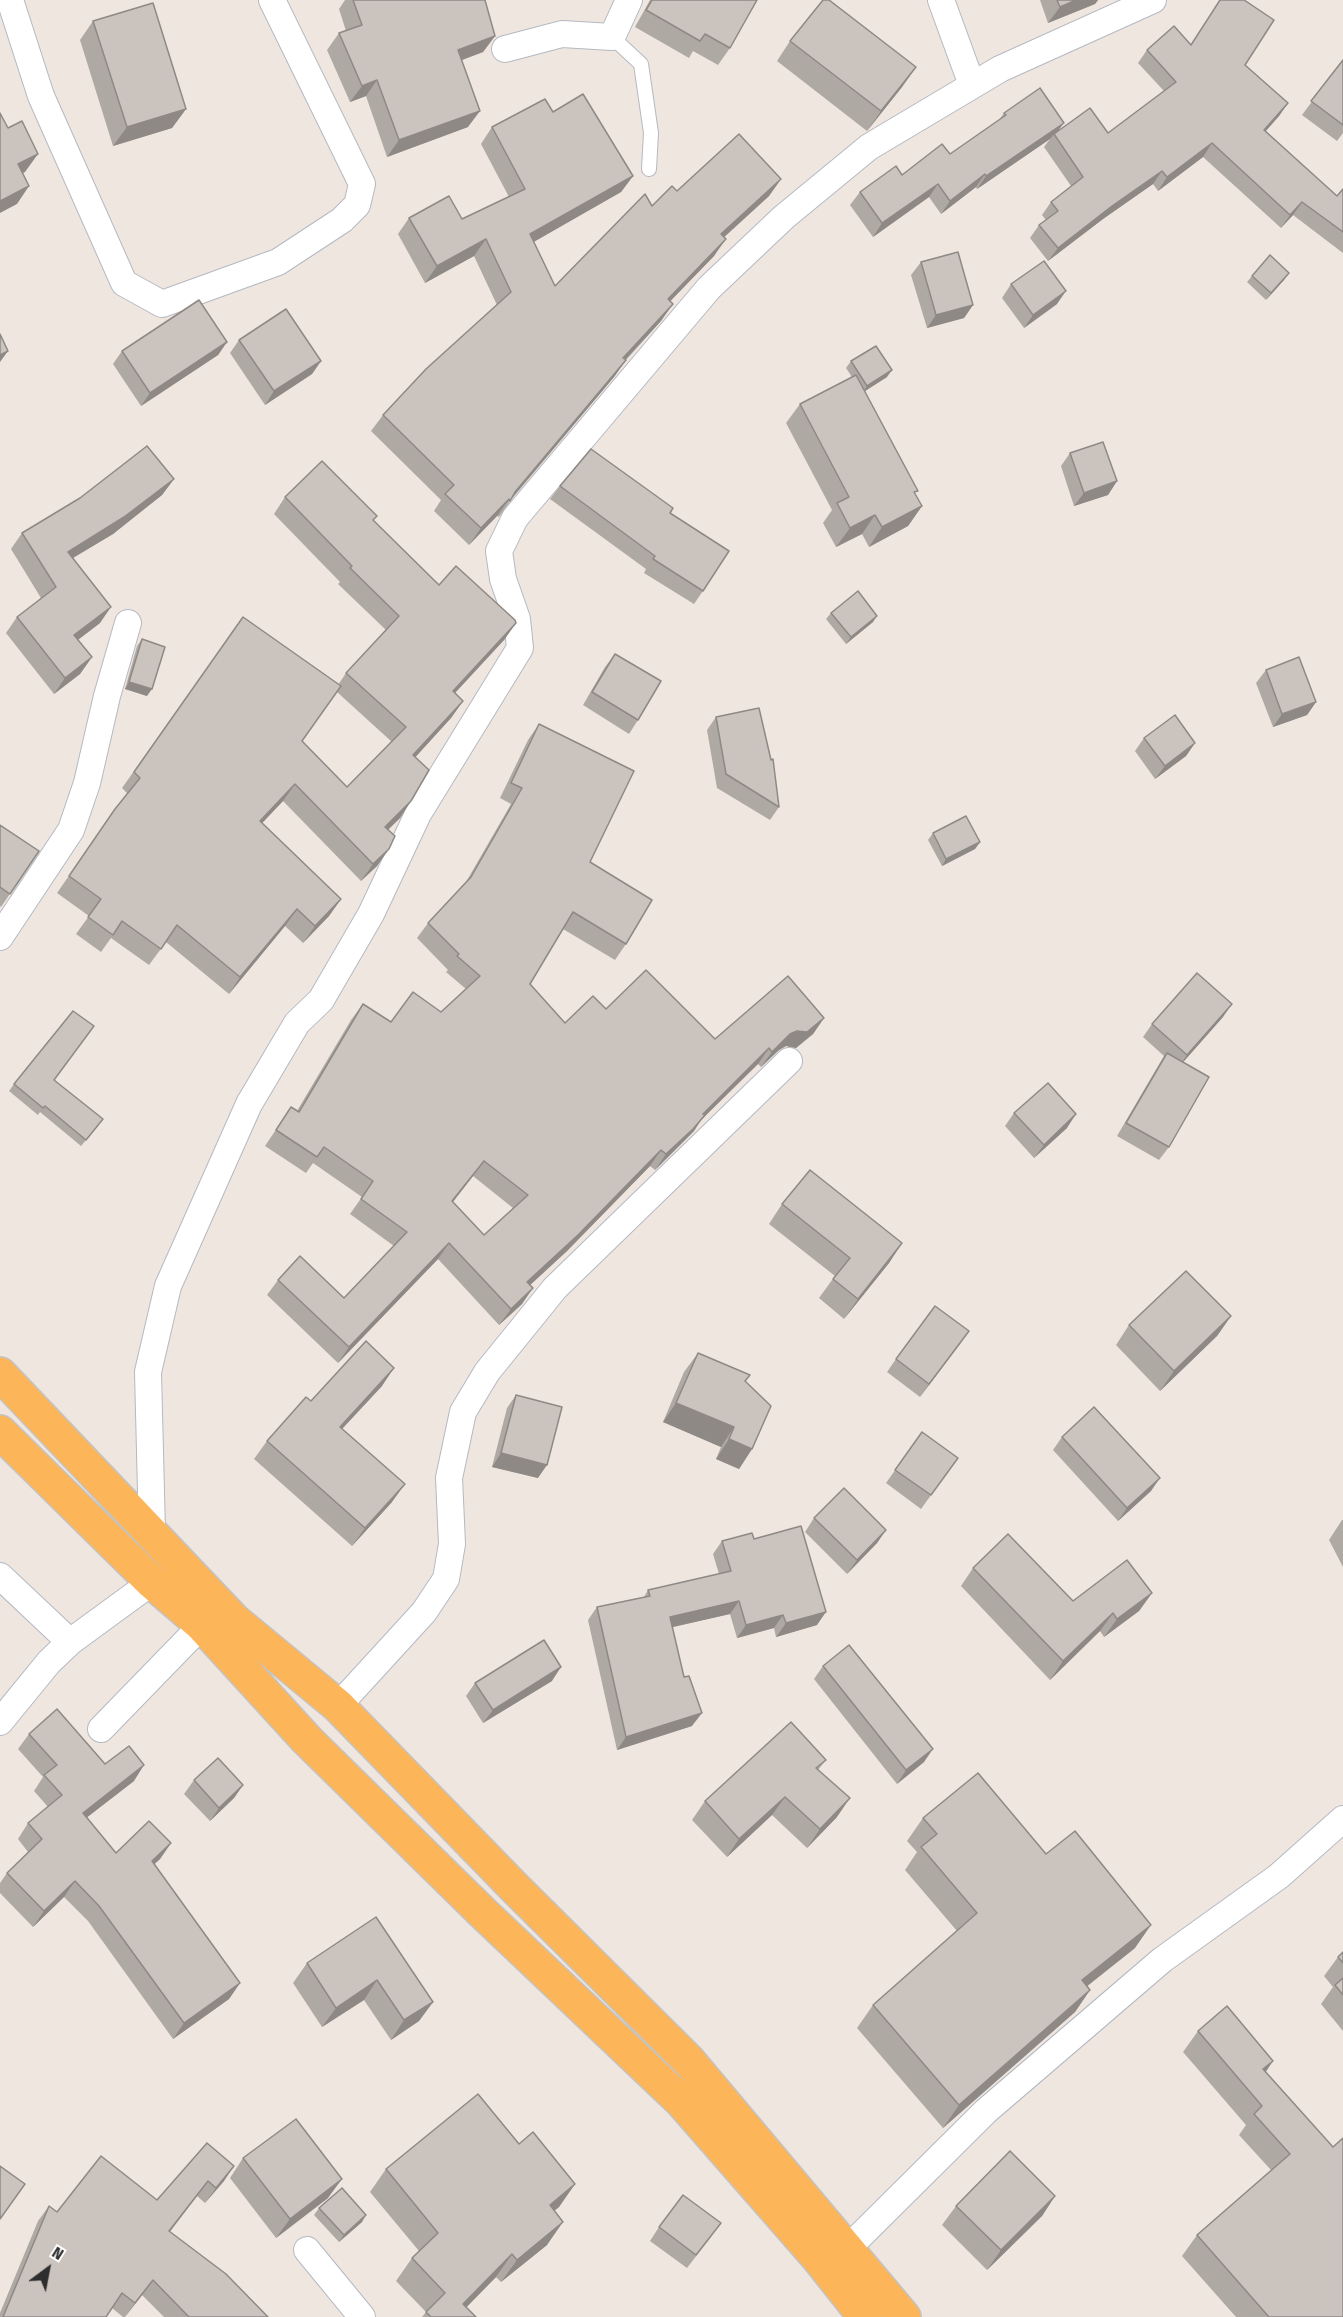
<!DOCTYPE html>
<html>
<head>
<meta charset="utf-8">
<style>
	body { margin:0 }
	#map { position:relative; width:1343px; height:2317px; overflow:hidden; background:#f0e6e0; font-family:"Fira Sans Condensed",sans-serif }
	canvas { display:block }
	.north { position:absolute; left:18px; top:2239px; width:60px; height:60px; -webkit-text-stroke:4px #fff; paint-order:stroke; rotate:32deg; font-size:16px; font-weight:700; line-height:24px; text-align:center; color:#2e2e2e }
	.north::after { content:''; display:block; margin:auto; width:21px; height:27px; background:#2e2e2e; clip-path:polygon(50% 0,100% 100%,50% 72%,0 100%) }
</style>
</head>
<body>
<div id="map">
<canvas width="1343" height="2317"></canvas>
<div class="north">N</div>
</div>
<script>
const ctx = document.querySelector('canvas').getContext('2d');
ctx.lineJoin = 'round';
const toPath = rows => new Path2D(rows.map(r => 'M' + r).join(''));
function strokePath(path, color, width, dash) { ctx.strokeStyle = color; ctx.lineWidth = width; ctx.lineCap = dash ? 'butt' : 'round'; ctx.setLineDash(dash || []); ctx.stroke(path); }
function paint(path, color) { ctx.fillStyle = color; ctx.fill(path, 'evenodd'); }
const lane = toPath([
	[612,37,641,64,651,133,649,169]
]);
const street = toPath([
	[10,0,41,96,124,283,162,304,278,262,342,220,357,205,362,184,272,0],
	[941,0,972,85],
	[505,49,562,34,612,37,629,0],
	[0,937,71,830,87,783,107,696,128,623],
	[152,1532,148,1372,168,1286,249,1104,297,1023,321,1000,371,914,418,814,520,648,517,619,503,579,499,551,515,518,709,288,784,217,869,147,1000,69,1153,0],
	[0,1576,70,1642],
	[338,1706,424,1612,446,1579,452,1544,449,1478,463,1412,487,1372,555,1288,789,1061],
	[0,1722,49,1662,70,1642,152,1582],
	[101,1729,202,1625],
	[847,2249,986,2111,1162,1960,1279,1876,1343,1819],
	[307,2250,362,2317]
]);
const primary = toPath([
	[0,1374,234,1620,338,1706,514,1887,689,2061,904,2317],
	[0,1432,152,1582,202,1625,307,1740,481,1911,681,2101,819,2259,865,2317]
]);
strokePath(lane, '#b4b9c2', 16);
strokePath(street, '#b4b9c2', 28);
strokePath(primary, '#c4c4c4', 36);
strokePath(lane, '#fff', 14);
strokePath(street, '#fff', 26);
strokePath(primary, '#fcb558', 33);
paint(toPath([
	[345,0,485,0,495,36,483,52,462,60,468,127,387,157,366,96,350,102,327,50,339,33,346,31,339,9],
	[650,0,757,0,730,48,718,65,693,51,689,58,635,27],
	[1040,0,1098,0,1095,4,1048,23],
	[1220,0,1245,65,1288,103,1279,116,1266,131,1337,196,1343,189,1343,253,1293,215,1281,228,1203,157,1158,191,1153,184,1103,219,1048,261,1030,238,1039,225,1046,220,1042,215,1051,202,1071,186,1044,147,1050,139,977,189,976,187,941,214,929,197,873,237,850,205,860,192,950,154,999,120,1004,113,1059,130,1108,133,1164,91,1138,63,1147,50,1191,45],
	[93,21,186,109,172,128,113,146,80,40],
	[790,41,916,67,902,87,867,131,777,61],
	[1343,60,1343,133,1337,141,1302,115],
	[553,112,633,176,621,192,533,242,555,286,652,206,677,191,781,179,769,196,724,237,714,256,670,301,661,321,626,360,614,377,511,500,499,517,497,516,469,545,434,511,441,500,371,431,383,415,497,305,474,256,425,283,398,234,409,218,462,219,509,197,481,144,492,127],
	[921,262,973,305,964,318,927,328,911,275],
	[1252,276,1284,280,1266,300,1247,282],
	[1011,284,1057,304,1024,328,1002,298],
	[239,340,321,361,312,374,265,405,230,353],
	[227,342,218,355,141,406,113,364,122,351],
	[851,361,887,377,865,391,915,494,922,506,908,526,869,547,862,534,836,547,823,523,832,510,786,423,800,404,852,377,846,368],
	[1070,453,1117,481,1108,495,1074,506,1061,466],
	[174,479,162,495,113,534,73,558,100,623,78,640,92,657,80,674,54,694,6,633,17,617,41,598,11,549,22,533],
	[560,486,670,513,703,591,694,604,644,573,646,569,550,499],
	[285,497,377,516,373,521,439,585,516,623,504,640,455,693,463,701,451,718,415,757,411,801,400,818,388,829,389,849,377,866,361,881,283,801,262,823,341,899,329,916,303,943,285,926,229,994,166,942,149,965,111,938,101,952,76,934,89,916,57,893,115,809,128,794,122,788,243,617,338,685,346,673,386,630,338,584,340,582,274,514],
	[337,692,392,742,347,787,302,741],
	[831,613,873,622,846,644,826,619],
	[142,639,147,696,125,689,137,646],
	[615,654,638,720,629,734,583,705,605,667],
	[1266,670,1316,702,1307,715,1273,727,1256,683],
	[716,717,779,807,770,820,717,788,707,730],
	[539,724,590,862,626,944,615,960,563,929,530,984,565,1023,606,1009,715,1039,824,1018,813,1034,796,1048,786,1046,779,1050,761,1067,758,1064,701,1120,694,1131,655,1170,650,1166,567,1251,530,1285,522,1304,499,1325,438,1259,338,1363,267,1295,278,1280,344,1298,394,1246,350,1214,362,1197,313,1163,306,1173,265,1146,291,1107,297,1111,351,1020,363,1004,391,1022,441,1012,466,989,446,972,448,970,417,938,428,923,466,882,511,804,500,798,528,740],
	[473,1176,513,1208,484,1235,453,1202],
	[1144,738,1195,743,1186,756,1155,779,1135,751],
	[0,825,39,851,1,907,0,906],
	[933,833,980,842,975,849,942,866,928,840],
	[1223,1017,1183,1062,1169,1147,1159,1160,1117,1136,1158,1066,1164,1056,1143,1037,1152,1024],
	[54,1081,98,1126,81,1146,40,1112,38,1115,9,1091,14,1084],
	[1014,1113,1067,1128,1034,1158,1005,1126],
	[782,1204,902,1243,889,1263,844,1319,819,1298,835,1276,769,1224],
	[1231,1316,1217,1336,1160,1391,1116,1345,1129,1325],
	[969,1331,920,1397,887,1372,896,1359],
	[698,1353,745,1381,752,1449,739,1469,716,1459,721,1447,663,1422,684,1372],
	[382,1386,342,1429,392,1502,352,1546,254,1459,267,1441,311,1401],
	[516,1395,538,1478,492,1467,507,1408],
	[922,1432,958,1458,921,1509,886,1483],
	[1062,1437,1151,1491,1118,1521,1053,1450],
	[814,1518,886,1530,877,1543,847,1574,805,1532],
	[1342,1520,1343,1520,1343,1567,1329,1540],
	[754,1539,817,1625,776,1637,774,1628,737,1638,730,1614,672,1627,692,1726,617,1750,588,1620,597,1607,644,1597,648,1590,719,1574,713,1554,722,1541],
	[973,1568,1073,1601,1152,1593,1139,1611,1104,1637,1100,1631,1050,1680,961,1586],
	[823,1666,924,1762,897,1784,814,1679],
	[552,1681,483,1723,466,1696,475,1683],
	[29,1734,105,1764,134,1781,87,1817,116,1853,171,1843,160,1859,154,1864,240,1983,229,1999,173,2039,88,1921,64,1897,33,1927,0,1893,0,1883,7,1873,28,1852,18,1839,28,1823,48,1807,34,1791,43,1777,18,1749],
	[826,1760,818,1770,837,1817,807,1848,772,1815,727,1857,692,1820,705,1801],
	[194,1780,243,1785,234,1798,210,1821,184,1794],
	[923,1818,1046,1854,1135,1948,1087,1986,1090,1990,1075,2012,943,2128,857,2028,873,2005,957,1931,905,1870,917,1852,907,1841],
	[376,1917,433,2002,419,2021,391,2040,364,2000,322,2027,293,1983,307,1963],
	[1343,1952,1343,2031,1321,2004,1333,1987,1324,1976,1338,1957],
	[1198,2031,1266,2072,1343,2317,1236,2317,1182,2256,1197,2235,1271,2170,1239,2135,1246,2125,1183,2052],
	[207,2143,224,2181,205,2203,197,2196,170,2232,268,2317,164,2317,142,2295,125,2317,123,2317,112,2308,106,2317,0,2317,0,2313,38,2221,49,2206,57,2212,157,2200],
	[519,2144,575,2184,559,2207,554,2211,547,2245,501,2282,496,2277,466,2307,476,2317,422,2317,426,2312,396,2281,412,2258,419,2251,370,2192,386,2169],
	[243,2158,328,2198,276,2238,230,2178],
	[1055,2196,1042,2216,987,2270,942,2225,956,2206],
	[319,2208,362,2222,339,2242,314,2215],
	[659,2227,711,2237,687,2268,650,2241]
]), '#afa9a3');
paint(toPath([
	[1076,0,1098,0,1095,4,1048,23,1060,7],
	[495,36,483,52,446,66,458,50],
	[916,67,902,87,867,131,881,111],
	[377,80,366,96,350,102,362,86],
	[1288,103,1279,116,1255,143,1264,130],
	[186,109,172,128,113,146,127,127],
	[480,111,468,127,387,157,399,140],
	[1064,123,1055,135,1054,134,1050,139,977,189,986,176],
	[1212,143,1203,157,1158,191,1167,177],
	[38,154,25,172,5,182,18,164],
	[1162,171,1153,184,1103,219,1048,261,1058,248,1112,206],
	[985,174,976,187,941,214,950,201],
	[633,176,621,192,518,251,530,234],
	[781,179,769,196,709,251,721,234],
	[938,184,929,197,873,237,882,223],
	[29,186,17,204,0,213,0,201],
	[1302,202,1293,215,1281,228,1290,215],
	[486,239,474,256,425,283,437,266],
	[726,239,714,256,656,316,668,299],
	[1289,273,1284,280,1266,300,1271,293],
	[1066,291,1057,304,1024,328,1033,315],
	[673,304,661,321,612,374,623,358],
	[973,305,964,318,927,328,936,315],
	[227,342,218,355,141,406,150,393],
	[8,351,0,362,0,355],
	[626,360,614,377,510,500,515,492],
	[321,361,312,374,265,405,274,391],
	[892,370,887,377,862,393,867,386],
	[174,479,162,495,113,534,56,568,68,552],
	[1117,481,1108,495,1074,506,1084,493],
	[509,499,497,516,469,545,481,528],
	[922,506,908,526,869,547,882,527],
	[875,515,862,534,836,547,850,528],
	[111,607,100,623,63,651,74,635],
	[877,616,873,622,846,644,851,637],
	[516,623,504,640,441,708,453,691],
	[92,657,80,674,54,694,65,678],
	[129,682,152,689,147,696,125,689],
	[463,701,451,718,402,772,413,755],
	[1316,702,1307,715,1273,727,1282,714],
	[1195,743,1186,756,1155,779,1165,766],
	[295,784,283,801,248,838,260,821],
	[411,801,400,818,374,844,385,827],
	[980,842,975,849,942,866,946,859],
	[389,849,377,866,361,881,373,864],
	[341,899,329,916,303,943,315,926],
	[297,909,285,926,229,994,240,977],
	[1232,1004,1223,1017,1178,1068,1187,1055],
	[824,1018,813,1034,796,1048,786,1046,779,1050,761,1067,772,1052,790,1034],
	[769,1048,758,1064,701,1120,694,1131,655,1170,666,1154,703,1114],
	[1076,1114,1067,1128,1034,1158,1044,1145],
	[661,1150,650,1166,567,1251,516,1298,527,1282],
	[484,1161,473,1176,441,1217,452,1201],
	[449,1243,438,1259,338,1363,349,1347],
	[902,1243,889,1263,844,1319,858,1299],
	[533,1288,522,1304,499,1325,511,1309],
	[1231,1316,1217,1336,1160,1391,1174,1371],
	[969,1331,960,1344,920,1397,929,1384],
	[394,1368,382,1386,327,1445,340,1427],
	[676,1403,734,1427,721,1447,663,1422],
	[729,1439,752,1449,739,1469,716,1459],
	[501,1453,547,1465,538,1478,492,1467],
	[1160,1478,1151,1491,1118,1521,1127,1508],
	[405,1484,392,1502,352,1546,365,1528],
	[886,1530,877,1543,847,1574,857,1560],
	[1152,1593,1139,1611,1104,1637,1117,1619],
	[739,1601,730,1614,660,1630,670,1617],
	[826,1612,817,1625,776,1637,786,1623],
	[1113,1613,1100,1631,1050,1680,1063,1661],
	[783,1615,774,1628,737,1638,746,1625],
	[561,1667,552,1681,483,1723,493,1710],
	[702,1713,692,1726,617,1750,626,1737],
	[933,1749,924,1762,897,1784,906,1770],
	[144,1765,134,1781,72,1829,83,1813],
	[243,1785,234,1798,210,1821,219,1808],
	[785,1797,772,1815,727,1857,739,1839],
	[850,1798,837,1817,807,1848,820,1829],
	[171,1843,160,1859,141,1877,152,1861],
	[75,1881,64,1897,33,1927,44,1911],
	[1151,1925,1135,1948,1066,2003,1082,1980],
	[377,1980,364,2000,322,2027,336,2008],
	[240,1983,229,1999,173,2039,184,2023],
	[1090,1990,1075,2012,943,2128,959,2105],
	[433,2002,419,2021,391,2040,404,2020],
	[1273,2061,1259,2082,1263,2069],
	[234,2166,224,2181,205,2203,216,2188],
	[342,2179,328,2198,276,2238,290,2219],
	[208,2181,197,2196,158,2246,169,2231],
	[575,2184,559,2207,534,2228,550,2205],
	[1055,2196,1042,2216,987,2270,1001,2250],
	[366,2215,362,2222,339,2242,344,2235],
	[563,2222,547,2245,501,2282,517,2260],
	[512,2254,496,2277,457,2317,463,2304],
	[153,2280,142,2295,125,2317,135,2303]
]), '#8e8985');
const building = toPath([
	[353,0,485,0,495,36,458,50,480,111,399,140,377,80,362,86,339,33,362,25,353,0],
	[652,0,757,0,730,48,705,34,700,41,646,10,652,0],
	[823,0,829,0,916,67,881,111,790,41,823,0],
	[1057,0,1076,0,1060,7,1057,0],
	[1220,0,1244,0,1274,20,1245,65,1288,103,1264,130,1337,196,1343,189,1343,232,1302,202,1290,215,1212,143,1167,177,1162,171,1112,206,1058,248,1039,225,1058,211,1051,202,1083,177,1054,134,1090,108,1108,133,1176,82,1147,50,1174,26,1191,45,1220,0],
	[153,3,186,109,127,127,93,21,153,3],
	[1343,60,1343,125,1311,101,1343,60],
	[1040,88,1064,123,986,176,985,174,950,201,938,184,882,223,860,192,896,166,902,175,942,144,950,154,1006,115,1004,113,1040,88],
	[583,94,633,176,530,234,555,286,645,194,652,206,672,186,677,191,739,134,781,179,721,234,726,239,668,299,673,304,623,358,626,360,515,492,510,501,509,499,481,528,445,494,454,485,383,415,426,369,511,292,486,239,437,266,409,218,449,196,462,219,525,189,492,127,545,99,553,112,583,94],
	[0,113,8,128,22,121,38,154,18,164,29,186,0,201,0,113],
	[958,252,973,305,936,315,921,262,958,252],
	[1270,255,1289,273,1271,293,1252,276,1270,255],
	[1044,261,1066,291,1033,315,1011,284,1044,261],
	[199,300,227,342,150,393,122,351,199,300],
	[286,309,321,361,274,391,239,340,286,309],
	[0,334,8,351,0,355,0,334],
	[876,346,892,370,867,386,851,361,876,346],
	[856,375,918,491,914,492,922,506,882,527,875,515,850,528,837,503,849,497,800,404,856,375],
	[1103,442,1117,481,1084,493,1070,453,1103,442],
	[147,446,174,479,124,517,68,552,111,607,74,635,92,657,65,678,17,617,56,587,22,533,80,498,147,446],
	[591,449,673,508,670,513,729,551,703,591,653,559,655,556,560,486,591,449],
	[322,461,377,516,373,520,439,585,456,566,515,620,516,623,453,691,463,701,413,755,429,770,411,801,385,827,395,836,389,849,373,864,295,784,260,821,341,899,315,926,297,909,240,977,177,925,161,949,122,921,113,935,88,917,101,899,69,876,115,809,140,778,134,772,243,617,341,686,302,741,347,787,406,727,346,673,399,616,350,568,352,566,285,497,322,461],
	[858,591,877,616,851,637,831,613,858,591],
	[142,639,165,647,152,689,129,682,142,639],
	[615,654,661,681,638,720,592,692,615,654],
	[1299,657,1316,702,1282,714,1266,670,1299,657],
	[759,708,771,760,773,759,779,807,726,774,716,717,759,708],
	[1175,715,1195,743,1165,766,1144,738,1175,715],
	[539,724,634,771,590,862,652,900,626,944,573,912,530,984,565,1023,593,996,606,1009,646,970,715,1039,788,976,824,1018,807,1032,797,1031,790,1034,772,1052,769,1048,703,1114,705,1115,693,1129,666,1154,661,1150,578,1235,527,1282,533,1288,511,1309,449,1243,349,1347,278,1280,300,1256,344,1298,407,1232,361,1199,373,1181,324,1147,317,1157,276,1130,291,1107,299,1112,363,1004,391,1022,413,992,441,1012,480,976,457,956,459,954,428,923,471,877,522,788,511,783,539,724],
	[484,1161,528,1195,484,1235,452,1201,484,1161],
	[966,816,980,842,946,859,933,833,966,816],
	[0,825,39,851,10,894,0,887,0,825],
	[1197,973,1232,1004,1187,1055,1152,1024,1197,973],
	[73,1011,94,1026,54,1080,103,1119,86,1140,45,1106,43,1108,14,1084,73,1011],
	[1167,1053,1209,1077,1169,1147,1126,1123,1167,1053],
	[1048,1083,1076,1114,1044,1145,1014,1113,1048,1083],
	[810,1170,902,1243,858,1299,833,1279,850,1258,782,1204,810,1170],
	[1186,1271,1231,1316,1174,1371,1129,1325,1186,1271],
	[935,1306,969,1331,929,1384,896,1359,935,1306],
	[366,1341,394,1368,340,1427,405,1484,365,1528,267,1441,306,1397,311,1401,366,1341],
	[698,1353,750,1375,745,1381,771,1406,752,1449,729,1439,734,1427,676,1403,698,1353],
	[516,1395,562,1407,547,1465,501,1453,516,1395],
	[1094,1407,1160,1478,1127,1508,1062,1437,1094,1407],
	[922,1432,958,1458,931,1495,895,1470,922,1432],
	[844,1488,886,1530,857,1560,814,1518,844,1488],
	[801,1526,826,1612,786,1623,783,1615,746,1625,739,1601,670,1617,684,1677,689,1676,702,1713,626,1737,597,1607,650,1596,648,1590,731,1571,722,1541,752,1533,754,1539,801,1526],
	[1008,1534,1073,1601,1127,1560,1152,1593,1117,1619,1113,1613,1063,1661,973,1568,1008,1534],
	[544,1640,561,1667,493,1710,475,1683,544,1640],
	[849,1645,933,1749,906,1770,823,1666,849,1645],
	[57,1709,105,1764,129,1746,144,1765,83,1813,116,1853,149,1821,171,1843,152,1861,240,1983,184,2023,99,1906,75,1881,44,1911,7,1873,42,1839,28,1823,62,1795,44,1775,57,1765,29,1734,57,1709],
	[791,1722,826,1760,816,1768,850,1798,820,1829,785,1797,739,1839,705,1801,791,1722],
	[218,1758,243,1785,219,1808,194,1780,218,1758],
	[978,1773,1046,1854,1075,1831,1151,1925,1082,1980,1090,1990,959,2105,873,2005,977,1913,921,1847,937,1834,923,1818,978,1773],
	[376,1917,433,2002,404,2020,377,1980,336,2008,307,1963,376,1917],
	[1343,1952,1343,1963,1338,1957,1343,1952],
	[1343,1978,1343,1995,1335,1985,1343,1978],
	[1227,2006,1273,2061,1263,2069,1333,2147,1343,2138,1343,2317,1269,2317,1197,2235,1290,2154,1254,2114,1262,2106,1198,2031,1227,2006],
	[478,2094,519,2144,533,2132,575,2184,550,2205,563,2222,517,2260,512,2254,463,2304,476,2317,431,2317,426,2312,445,2293,412,2258,438,2233,386,2169,478,2094],
	[296,2119,342,2179,290,2219,243,2158,296,2119],
	[207,2143,234,2166,216,2188,208,2181,169,2231,226,2274,268,2317,189,2317,153,2280,135,2303,122,2293,106,2317,3,2317,49,2206,57,2212,101,2156,157,2200,207,2143],
	[1010,2151,1055,2196,1001,2250,956,2206,1010,2151],
	[0,2166,25,2184,0,2219,0,2166],
	[342,2188,366,2215,344,2235,319,2208,342,2188],
	[683,2195,721,2223,696,2255,659,2227,683,2195]
]);
paint(building, '#cbc4be');
strokePath(building, '#8e8985', 1.5);
</script>
</body>
</html>
